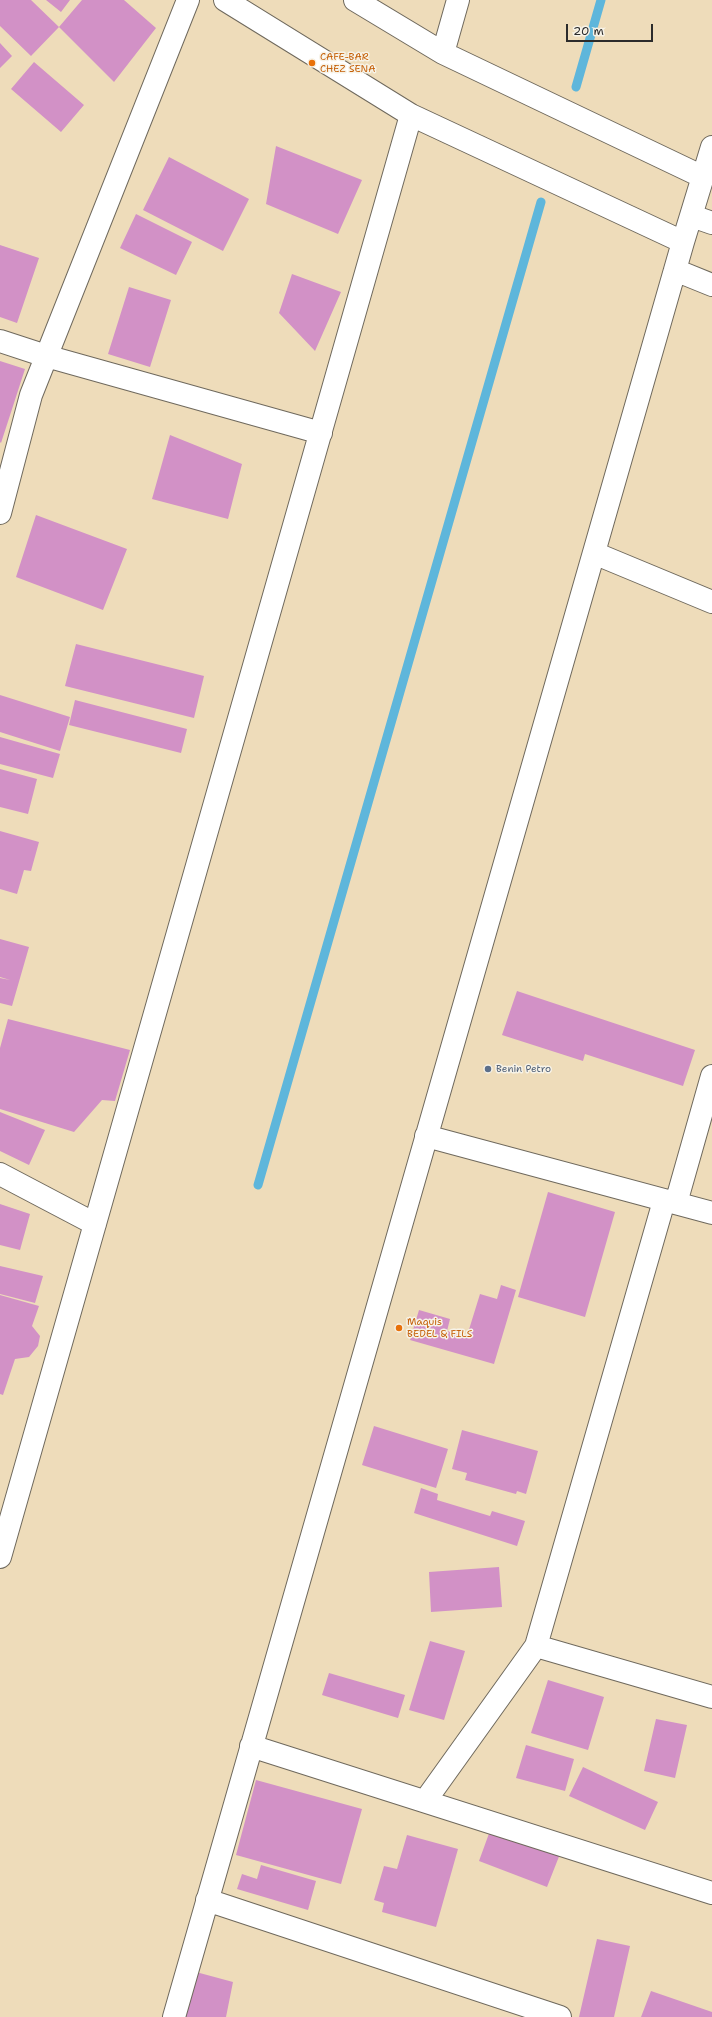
<!DOCTYPE html>
<html>
<head>
<meta charset="utf-8">
<style>
	body { margin:0 }
	#map { position:relative; width:712px; height:2017px; overflow:hidden; background:#eedcba; font-family:"Shantell Sans",sans-serif }
	canvas { display:block }
	.scale { position:absolute; left:566px; top:24px; width:87px; height:18px; box-sizing:border-box; border:2px solid #2b2b2b; border-top:0; padding-left:5px; font-size:12px; line-height:14px; white-space:nowrap; color:#2b2b2b; -webkit-text-stroke:3px #f7f3e8; paint-order:stroke }
</style>
</head>
<body>
<div id="map">
<canvas width="712" height="2017"></canvas>
<div class="scale">20 m</div>
</div>
<script>
const ctx = document.querySelector('canvas').getContext('2d');
ctx.lineJoin = 'round';
const toPath = rows => new Path2D(rows.map(r => 'M' + r).join(''));
function strokePath(path, color, width, dash) { ctx.strokeStyle = color; ctx.lineWidth = width; ctx.lineCap = dash ? 'butt' : 'round'; ctx.setLineDash(dash || []); ctx.stroke(path); }
function paint(path, color) { ctx.fillStyle = color; ctx.fill(path, 'evenodd'); }
function label(font, color, halo, rows, align = 'center') {
  ctx.font = font + ' "Shantell Sans",sans-serif'; ctx.lineWidth = 3; ctx.setLineDash([]); ctx.textBaseline = 'middle'; ctx.strokeStyle = halo; ctx.fillStyle = color; for (const [text, x, y, turn = 0] of rows) {
    ctx.save(); ctx.translate(x, y); ctx.rotate((+turn || 0) * Math.PI / 180); ctx.textAlign = isNaN(turn) ? turn : align; if (halo) ctx.strokeText(text, 0, 0); ctx.fillText(text, 0, 0); ctx.restore();
  }
}
strokePath(toPath([
	[576,87,601,0],
	[258,1185,541,202]
]), '#5eb6db', 9);
paint(toPath([
	[0,0,31,0,59,27,31,56,0,26],
	[46,0,70,0,61,12],
	[82,0,124,0,156,28,114,82,59,27],
	[0,43,12,56,0,68],
	[34,62,84,105,61,132,11,89],
	[276,146,362,180,338,234,266,204],
	[169,157,249,199,223,251,143,210],
	[136,214,192,242,176,275,120,248],
	[0,245,39,258,17,323,0,317],
	[292,274,341,292,315,351,279,313],
	[129,287,171,300,150,367,108,354],
	[0,361,25,369,1,443,0,442],
	[170,435,242,464,228,519,152,499],
	[36,515,127,549,103,610,16,577],
	[76,644,204,676,194,718,65,686],
	[0,695,70,717,60,751,0,732],
	[75,700,187,729,181,753,69,725],
	[0,737,60,754,53,778,0,764],
	[0,769,37,779,28,814,0,807],
	[0,831,39,842,31,871,24,870,17,894,0,889],
	[0,939,29,947,12,1006,0,1003,0,978,10,980,0,977],
	[517,991,695,1050,683,1086,585,1054,583,1061,502,1035],
	[8,1019,130,1050,115,1101,102,1100,74,1132,0,1109,0,1048],
	[0,1112,45,1130,29,1165,0,1151],
	[548,1192,615,1212,585,1317,518,1297],
	[0,1204,30,1214,20,1250,0,1245],
	[0,1266,43,1276,35,1303,0,1294],
	[501,1285,516,1290,494,1364,410,1340,419,1310,450,1319,447,1331,467,1336,480,1294,497,1299],
	[0,1295,39,1306,32,1326,40,1336,38,1346,29,1357,15,1359,3,1395,0,1394],
	[374,1426,448,1449,436,1488,362,1465],
	[462,1430,538,1451,526,1494,517,1491,516,1494,465,1480,467,1473,452,1469],
	[421,1488,438,1494,437,1500,490,1516,492,1511,525,1521,517,1546,414,1513],
	[499,1567,502,1607,431,1612,429,1572],
	[430,1641,465,1651,444,1720,409,1710],
	[329,1673,405,1695,398,1718,322,1695],
	[548,1680,604,1697,588,1750,531,1733],
	[656,1719,687,1725,675,1778,644,1771],
	[526,1745,574,1759,565,1791,516,1778],
	[583,1767,658,1802,645,1830,569,1796],
	[256,1780,362,1809,341,1884,236,1855],
	[491,1828,560,1854,547,1887,479,1861],
	[407,1835,458,1849,436,1927,382,1912,384,1903,374,1900,384,1866,397,1869],
	[261,1865,316,1881,308,1910,237,1889,242,1874,257,1879],
	[597,1939,630,1946,614,2017,579,2017],
	[196,1972,233,1982,226,2017,184,2017],
	[651,1991,712,2012,712,2017,641,2017]
]), '#d291c6');
const minor = toPath([
	[225,0,411,115,683,242],
	[355,0,443,53,703,177],
	[443,53,458,0],
	[692,216,712,223],
	[675,270,712,285],
	[0,341,46,356,321,433],
	[0,513,31,395,188,0],
	[594,553,712,602],
	[426,1136,712,1213],
	[0,1174,95,1224],
	[676,1203,712,1076],
	[0,1557,411,115],
	[536,1646,712,1697],
	[251,1746,712,1893],
	[425,1801,536,1646,664,1201],
	[207,1900,560,2017],
	[174,2017,683,242,712,147]
]);
strokePath(minor, '#6f695d', 24);
strokePath(minor, '#fff', 22);
for (const [x, y, r, color] of [
	[312,63,4,"#e8710a"],
	[488,1069,4,"#5c6f8a"],
	[399,1328,4,"#e8710a"]
]) { const dot = new Path2D(); dot.arc(x, y, r, 0, 2 * Math.PI); ctx.fillStyle = color; ctx.fill(dot); strokePath(dot, '#f7f3e8', 1.5); }
label('10px', '#c56008', '#f7f3e8', [
	["CAFE-BAR",320,57],
	["CHEZ SENA",320,69],
	["Maquis",407,1322],
	["BEDEL & FILS",407,1334]
], 'left');
label('10px', '#4e5e75', '#f7f3e8', [
	["Benin Petro",496,1069]
], 'left');
</script>
</body>
</html>
